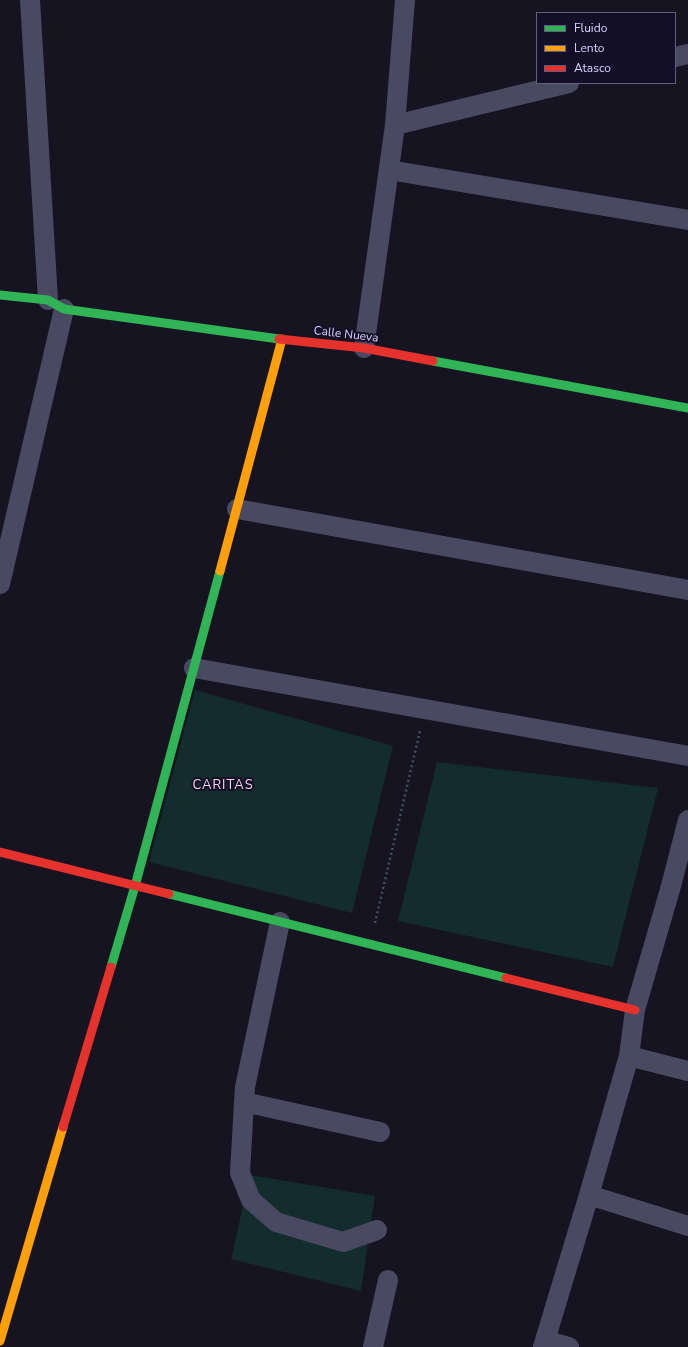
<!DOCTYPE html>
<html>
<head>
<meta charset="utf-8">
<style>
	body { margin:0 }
	#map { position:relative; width:688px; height:1347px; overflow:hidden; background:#161421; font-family:"Nunito Sans",sans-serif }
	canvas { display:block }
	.legend { position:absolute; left:536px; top:12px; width:140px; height:72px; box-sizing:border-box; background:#130f26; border:1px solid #625e7d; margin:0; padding:5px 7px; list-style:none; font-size:12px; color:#d9d4ff }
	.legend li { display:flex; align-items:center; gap:8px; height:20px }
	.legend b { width:20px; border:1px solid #625e7d }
</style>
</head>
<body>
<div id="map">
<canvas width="688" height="1347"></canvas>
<ul class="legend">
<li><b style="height:5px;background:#30b455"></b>Fluido</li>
<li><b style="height:5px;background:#ff9f0a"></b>Lento</li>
<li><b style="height:5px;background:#e5322d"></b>Atasco</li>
</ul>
</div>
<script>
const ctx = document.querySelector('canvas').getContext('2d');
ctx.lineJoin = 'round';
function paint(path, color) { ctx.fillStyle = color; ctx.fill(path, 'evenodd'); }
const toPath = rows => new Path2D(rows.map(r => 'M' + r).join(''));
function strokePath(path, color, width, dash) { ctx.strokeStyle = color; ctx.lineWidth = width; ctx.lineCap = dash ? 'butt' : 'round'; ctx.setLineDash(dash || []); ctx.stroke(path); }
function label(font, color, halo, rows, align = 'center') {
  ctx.font = font + ' "Nunito Sans",sans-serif'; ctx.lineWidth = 4; ctx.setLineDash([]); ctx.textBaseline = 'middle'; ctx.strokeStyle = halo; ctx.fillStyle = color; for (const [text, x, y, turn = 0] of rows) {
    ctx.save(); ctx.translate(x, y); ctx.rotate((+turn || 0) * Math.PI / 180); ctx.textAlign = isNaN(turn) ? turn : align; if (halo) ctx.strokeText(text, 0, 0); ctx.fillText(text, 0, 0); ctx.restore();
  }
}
paint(toPath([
	[195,690,393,746,352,913,149,862],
	[437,762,658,788,613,967,398,921],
	[250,1175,375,1196,361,1291,231,1259]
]), '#132c2d');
strokePath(toPath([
	[375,923,420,731]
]), '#44505f', 2.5, [2, 3]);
strokePath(toPath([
	[30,0,48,300],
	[675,57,688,54],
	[395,125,569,83],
	[389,170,688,220],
	[364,348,395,125,405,0],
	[237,509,688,590],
	[0,584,64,309],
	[194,668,688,756],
	[280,922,245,1087,244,1102,380,1132],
	[629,1056,688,1071],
	[244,1102,240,1173,251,1200,276,1222,343,1242,377,1230],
	[589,1195,688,1226],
	[545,1340,569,1347],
	[373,1347,388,1280],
	[543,1347,589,1195,629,1056,635,1010,671,886,688,820]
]), '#4a4962', 20);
strokePath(toPath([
	[0,295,48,300,64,309,279,339],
	[433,361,688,408],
	[169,894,506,978],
	[111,967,135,886,220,571]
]), '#30b455', 9);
strokePath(toPath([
	[220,571,282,339],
	[0,1341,63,1127]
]), '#ff9f0a', 9);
strokePath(toPath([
	[279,339,364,348,433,361],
	[0,852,169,894],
	[506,978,635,1010],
	[63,1127,111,967]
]), '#e5322d', 9);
label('12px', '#d9d4ff', '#130f26', [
	["Calle Nueva",346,335,7]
]);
ctx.letterSpacing = '1px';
label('13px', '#ffd6f0', '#130f26', [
	["CARITAS",223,786]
]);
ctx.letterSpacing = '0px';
</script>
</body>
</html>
